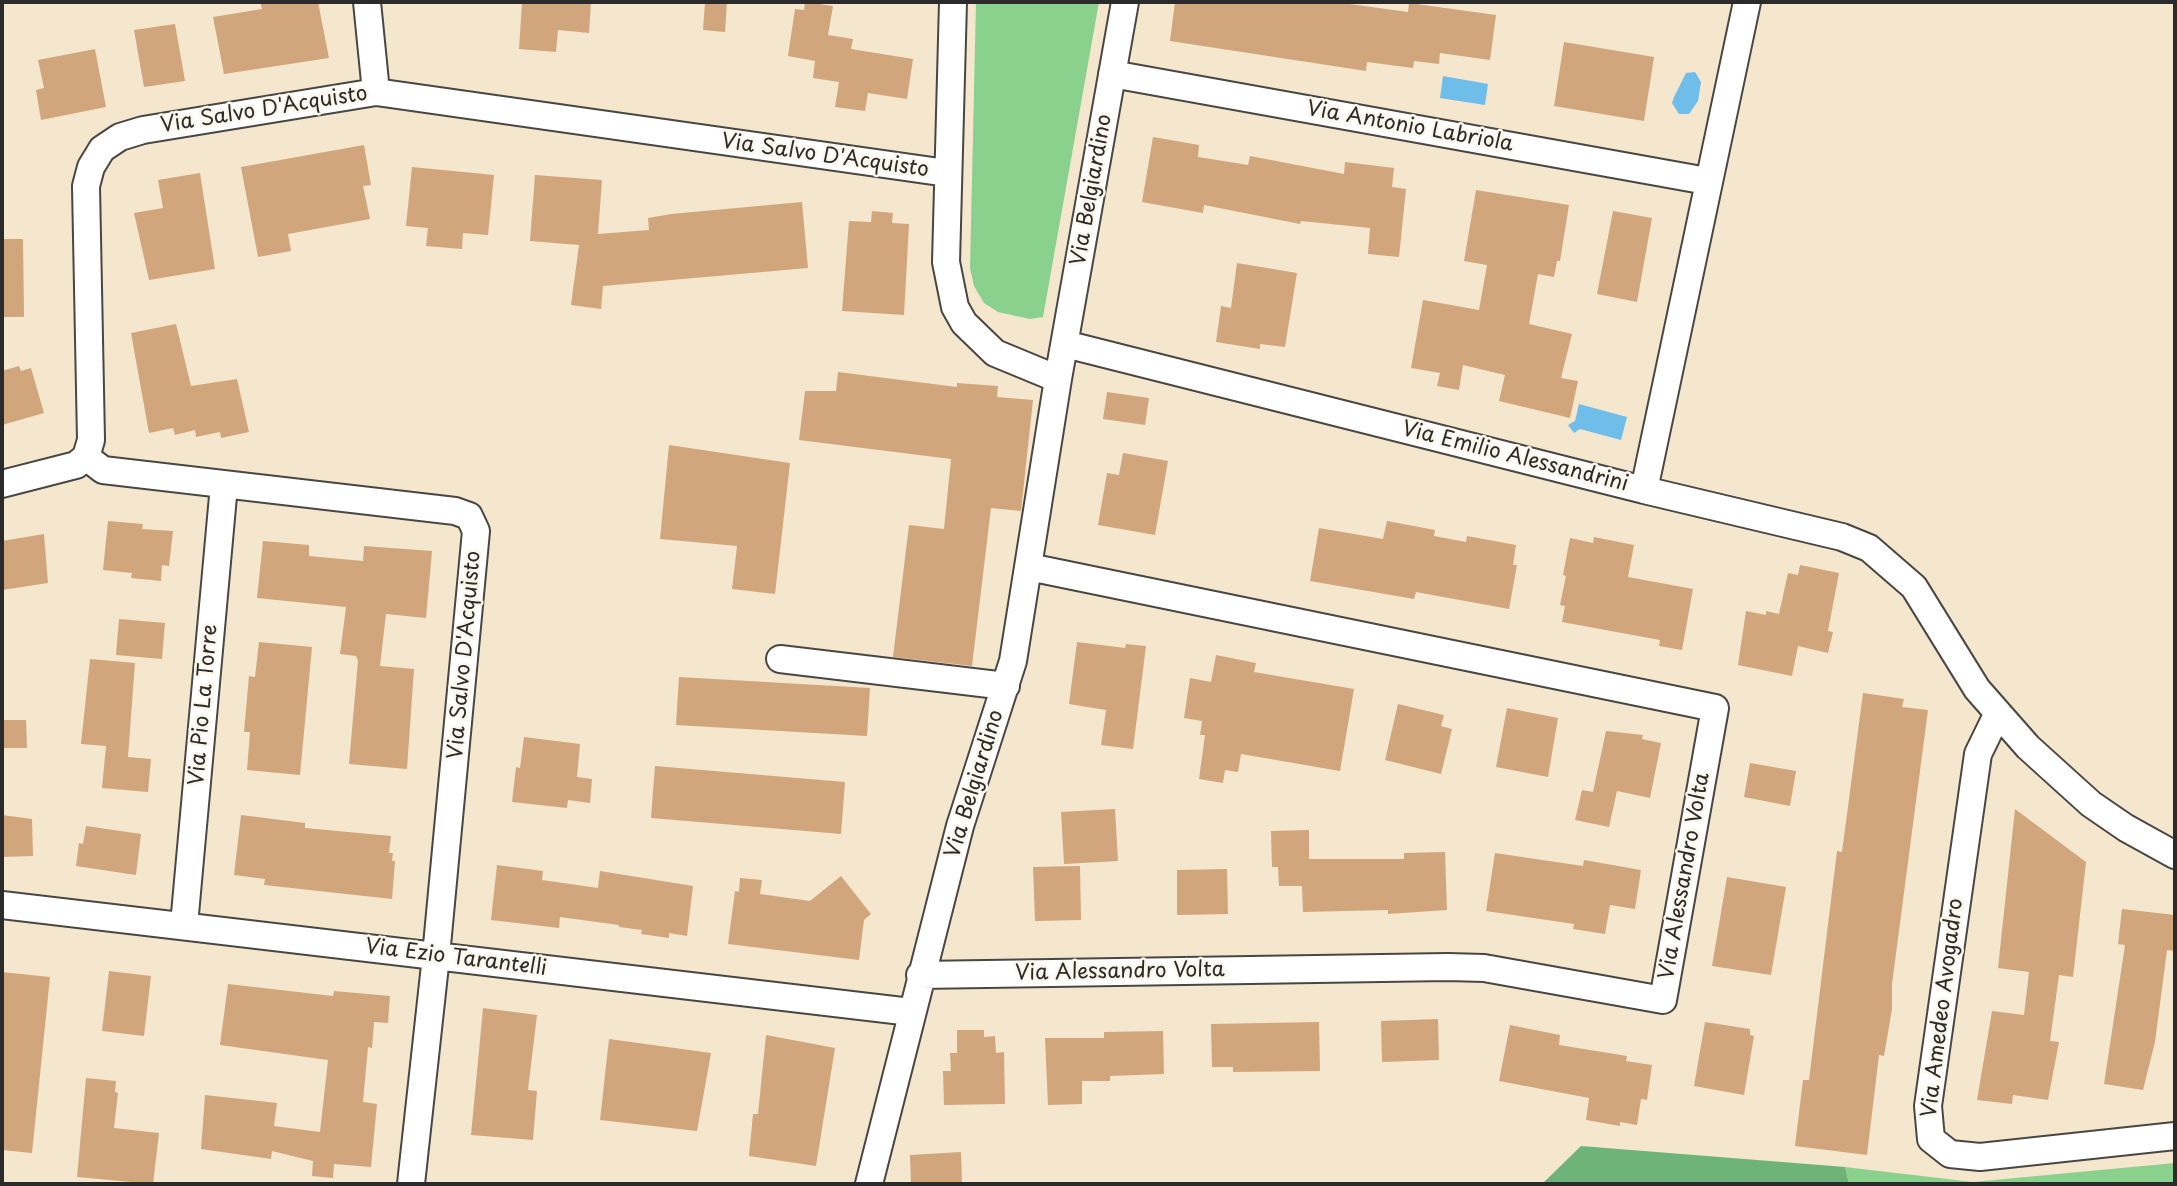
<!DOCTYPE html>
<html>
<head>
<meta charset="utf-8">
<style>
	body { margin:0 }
	#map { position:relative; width:2177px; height:1186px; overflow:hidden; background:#f4e7ce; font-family:"Playpen Sans",sans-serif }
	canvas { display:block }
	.frame { position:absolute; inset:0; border:4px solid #2b2b2b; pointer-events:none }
</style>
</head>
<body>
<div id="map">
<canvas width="2177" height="1186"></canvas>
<div class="frame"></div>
</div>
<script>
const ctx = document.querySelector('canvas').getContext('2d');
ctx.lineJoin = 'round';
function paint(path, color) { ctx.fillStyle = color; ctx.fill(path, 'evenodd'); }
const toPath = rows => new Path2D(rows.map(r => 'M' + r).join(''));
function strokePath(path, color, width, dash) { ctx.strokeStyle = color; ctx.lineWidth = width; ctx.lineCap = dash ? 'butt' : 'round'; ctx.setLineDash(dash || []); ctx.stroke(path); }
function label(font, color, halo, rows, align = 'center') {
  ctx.font = font + ' "Playpen Sans",sans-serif'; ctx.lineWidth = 5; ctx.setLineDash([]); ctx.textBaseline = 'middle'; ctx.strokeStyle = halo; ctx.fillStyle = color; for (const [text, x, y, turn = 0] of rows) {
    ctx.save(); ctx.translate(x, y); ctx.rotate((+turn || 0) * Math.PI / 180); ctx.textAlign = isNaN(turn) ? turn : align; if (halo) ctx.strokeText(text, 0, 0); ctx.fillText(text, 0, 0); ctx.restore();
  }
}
paint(toPath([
	[976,2,1099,2,1043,317,1030,319,998,312,984,303,974,286,970,268],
	[2175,1163,2175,1184,1849,1184,1845,1167,1973,1182]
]), '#89d18d');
paint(toPath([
	[1581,1146,1845,1167,1849,1184,1542,1184]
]), '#6eb378');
paint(toPath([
	[1695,72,1701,82,1698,101,1689,114,1679,114,1672,103,1674,97,1686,73],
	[1443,76,1488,84,1485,105,1440,98],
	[1579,404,1627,417,1621,440,1580,429,1574,433,1568,425,1575,421]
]), '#6ebee9');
paint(toPath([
	[260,2,318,2,329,58,224,74,213,17,262,9],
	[522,2,591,2,589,33,558,30,556,52,519,49],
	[705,2,727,2,725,32,703,30],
	[805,2,833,6,828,35,853,39,851,49,913,59,907,99,868,93,865,111,835,107,839,82,813,78,815,61,788,56,795,9,804,10],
	[1175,2,1335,2,1408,12,1409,3,1496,15,1490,60,1440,53,1439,64,1414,61,1413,68,1367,62,1366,71,1170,41],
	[175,24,185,81,144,87,134,30],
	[1564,42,1654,57,1644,121,1554,106],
	[95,49,106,107,41,120,36,90,44,88,38,60],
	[1153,137,1199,145,1198,157,1248,165,1250,156,1344,174,1345,162,1394,168,1392,187,1406,189,1399,257,1368,254,1370,228,1301,221,1300,224,1204,205,1203,213,1142,202],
	[364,145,371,185,363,186,370,219,288,234,291,251,258,257,241,167],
	[412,167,494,175,488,235,463,233,462,249,426,246,428,228,406,226],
	[200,173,215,269,149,280,134,213,163,208,158,180],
	[535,175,602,180,598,234,649,230,648,218,671,214,802,202,808,268,603,286,601,309,571,305,579,245,530,241],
	[1476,190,1569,205,1560,261,1557,261,1554,277,1538,274,1529,324,1572,334,1561,378,1578,381,1570,418,1499,401,1505,375,1463,365,1459,390,1437,386,1440,373,1411,368,1423,300,1479,310,1487,265,1464,261],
	[872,211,893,213,892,223,909,224,904,315,842,311,849,221,871,222],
	[1613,211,1652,218,1637,302,1597,294],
	[2,239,23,239,24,317,2,317],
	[1237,263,1297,273,1285,347,1260,344,1260,349,1216,342,1221,306,1231,308],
	[176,324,191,386,237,379,249,432,221,438,220,432,196,437,195,430,175,435,173,428,149,433,131,333],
	[19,366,21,371,31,368,44,413,2,425,2,371],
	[838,372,957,387,957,383,998,386,997,397,1033,400,1021,511,991,508,972,666,893,657,909,525,944,529,951,459,799,440,805,391,836,391],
	[1107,392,1149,398,1145,425,1103,419],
	[669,445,790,463,775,594,732,589,737,546,660,539],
	[1123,453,1168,461,1155,535,1098,525,1107,473,1119,475],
	[108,521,143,524,142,529,173,531,169,566,162,565,161,581,131,578,132,573,103,570],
	[1387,521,1435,530,1434,536,1466,542,1467,536,1516,545,1513,565,1517,565,1509,609,1416,592,1414,599,1310,581,1319,528,1383,539],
	[44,534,48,583,2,590,2,541],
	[1594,537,1634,545,1628,577,1693,589,1682,650,1659,646,1660,640,1562,622,1565,606,1560,605,1566,576,1563,575,1570,538,1593,543],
	[263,541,309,545,309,556,363,561,364,546,432,551,426,618,386,614,380,666,414,669,407,769,349,764,358,661,356,656,340,654,346,607,257,598],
	[1800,565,1839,573,1828,631,1833,632,1828,653,1798,646,1792,676,1738,665,1746,611,1766,615,1766,611,1779,614,1788,573,1798,575],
	[119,619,165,623,162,659,116,655],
	[259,642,312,647,300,775,247,770,250,732,244,732,249,676,255,677],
	[1077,642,1125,648,1126,644,1146,646,1133,749,1101,745,1106,710,1069,704],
	[1216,655,1256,663,1254,672,1354,689,1340,771,1241,754,1238,772,1225,770,1223,783,1199,779,1205,735,1200,735,1202,721,1184,718,1190,678,1211,682],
	[90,659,135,663,128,757,151,759,148,792,102,788,106,746,81,744],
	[679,677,870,688,867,736,676,725],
	[1863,693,1904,699,1902,707,1928,710,1892,984,1892,1009,1884,1056,1879,1055,1867,1155,1795,1146,1803,1080,1809,1080,1837,851,1842,852],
	[1398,704,1444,715,1441,726,1452,729,1441,774,1385,760],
	[1507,708,1558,718,1548,777,1496,767],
	[2,720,26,720,27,748,2,748],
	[1606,731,1643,735,1642,739,1661,743,1650,798,1617,791,1609,827,1575,820,1582,790,1593,792],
	[524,737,580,744,577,777,592,779,590,803,568,800,567,808,512,802,516,767,520,768],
	[1750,763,1796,771,1790,806,1744,797],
	[655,766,845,782,841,834,651,818],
	[1115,809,1118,861,1064,864,1061,812],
	[2015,809,2086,862,2073,977,2059,975,2050,1041,2059,1042,2048,1100,2013,1095,2012,1104,1977,1100,1992,1011,2024,1015,2029,972,1998,968],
	[2,815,32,819,33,856,2,857],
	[241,815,305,823,305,828,391,836,389,853,393,853,392,861,395,861,392,899,264,885,265,879,234,875],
	[86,826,141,834,136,875,76,866,79,843,83,844],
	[1309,830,1309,859,1404,859,1404,853,1445,852,1447,910,1388,914,1388,910,1303,912,1302,886,1279,886,1278,867,1272,867,1271,831],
	[1495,853,1583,866,1584,860,1641,870,1635,909,1610,905,1605,934,1573,929,1574,924,1486,911],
	[497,865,543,871,542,880,598,888,600,871,693,886,687,936,669,933,669,938,641,934,642,930,619,927,619,925,560,917,559,928,491,920],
	[1080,866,1081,920,1035,921,1033,867],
	[1227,869,1228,914,1177,915,1177,870],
	[841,876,871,914,864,920,859,960,728,944,735,891,739,892,740,878,762,880,760,894,810,901],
	[1727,877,1786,887,1771,975,1712,966],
	[2122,909,2175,915,2175,951,2167,950,2155,1042,2143,1090,2104,1084,2125,945,2118,944],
	[109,971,151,976,144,1036,102,1031],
	[2,972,50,977,32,1153,2,1150],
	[228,984,333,996,334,991,390,996,388,1023,374,1022,372,1048,368,1047,363,1102,377,1104,371,1167,334,1164,333,1178,312,1176,313,1161,272,1151,271,1159,201,1149,205,1095,277,1103,274,1126,320,1132,328,1060,220,1045],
	[483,1008,537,1015,528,1090,537,1091,533,1140,471,1135],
	[1438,1019,1439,1060,1382,1062,1381,1021],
	[1319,1022,1320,1071,1233,1072,1233,1067,1212,1067,1211,1024],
	[1705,1022,1750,1029,1750,1035,1754,1036,1744,1095,1694,1086],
	[1510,1025,1560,1035,1559,1045,1627,1056,1626,1061,1652,1065,1647,1100,1641,1099,1637,1125,1620,1122,1620,1126,1586,1120,1589,1098,1499,1081],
	[957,1030,984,1030,984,1037,995,1036,996,1053,1004,1052,1005,1104,944,1105,943,1071,951,1071,950,1053,957,1053],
	[1163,1031,1164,1074,1110,1076,1110,1081,1082,1081,1082,1104,1048,1105,1045,1038,1104,1038,1104,1032],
	[766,1035,835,1048,816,1166,749,1156,753,1114,758,1114],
	[609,1039,711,1053,697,1131,600,1120],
	[86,1078,116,1081,115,1092,118,1093,114,1128,159,1133,153,1184,77,1177],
	[961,1152,962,1184,911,1184,910,1155]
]), '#d1a67d');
const street = toPath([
	[367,2,376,92],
	[953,2,946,262,955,307,964,323,995,353,1058,379],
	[1112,74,1707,181],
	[1065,344,1644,490,1747,2],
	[86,457,103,470,455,511,469,516,476,531,436,956,411,1184],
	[2,484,76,465,86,457,91,440,86,186,91,167,102,149,120,137,143,130,376,92,947,173],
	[1644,490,1842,537,1869,548,1914,587,1977,689,2028,747,2091,804,2126,828,2175,855],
	[780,659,1006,686],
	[1997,715,1978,754,1928,1106,1931,1139,1950,1154,1980,1157,2175,1136],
	[2,905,911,1012],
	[184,925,224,485],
	[920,975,1448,967,1484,968,1663,1000,1715,708,1029,567],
	[869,1184,960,826,1013,661,1058,379,1125,2]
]);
strokePath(street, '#494743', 30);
strokePath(street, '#fff', 26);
label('21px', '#2b2b2b', '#fbf7ec', [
	["Via Salvo D'Acquisto",264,110,-9],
	["Via Antonio Labriola",1410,127,10],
	["Via Salvo D'Acquisto",825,156,8],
	["Via Belgiardino",1092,190,-80],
	["Via Emilio Alessandrini",1515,457,14],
	["Via Salvo D'Acquisto",465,655,-85],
	["Via Pio La Torre",204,705,-85],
	["Via Belgiardino",975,784,-73],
	["Via Alessandro Volta",1685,876,-80],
	["Via Ezio Tarantelli",456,958,7],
	["Via Alessandro Volta",1120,972,-1],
	["Via Amedeo Avogadro",1943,1008,-83]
]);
</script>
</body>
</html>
